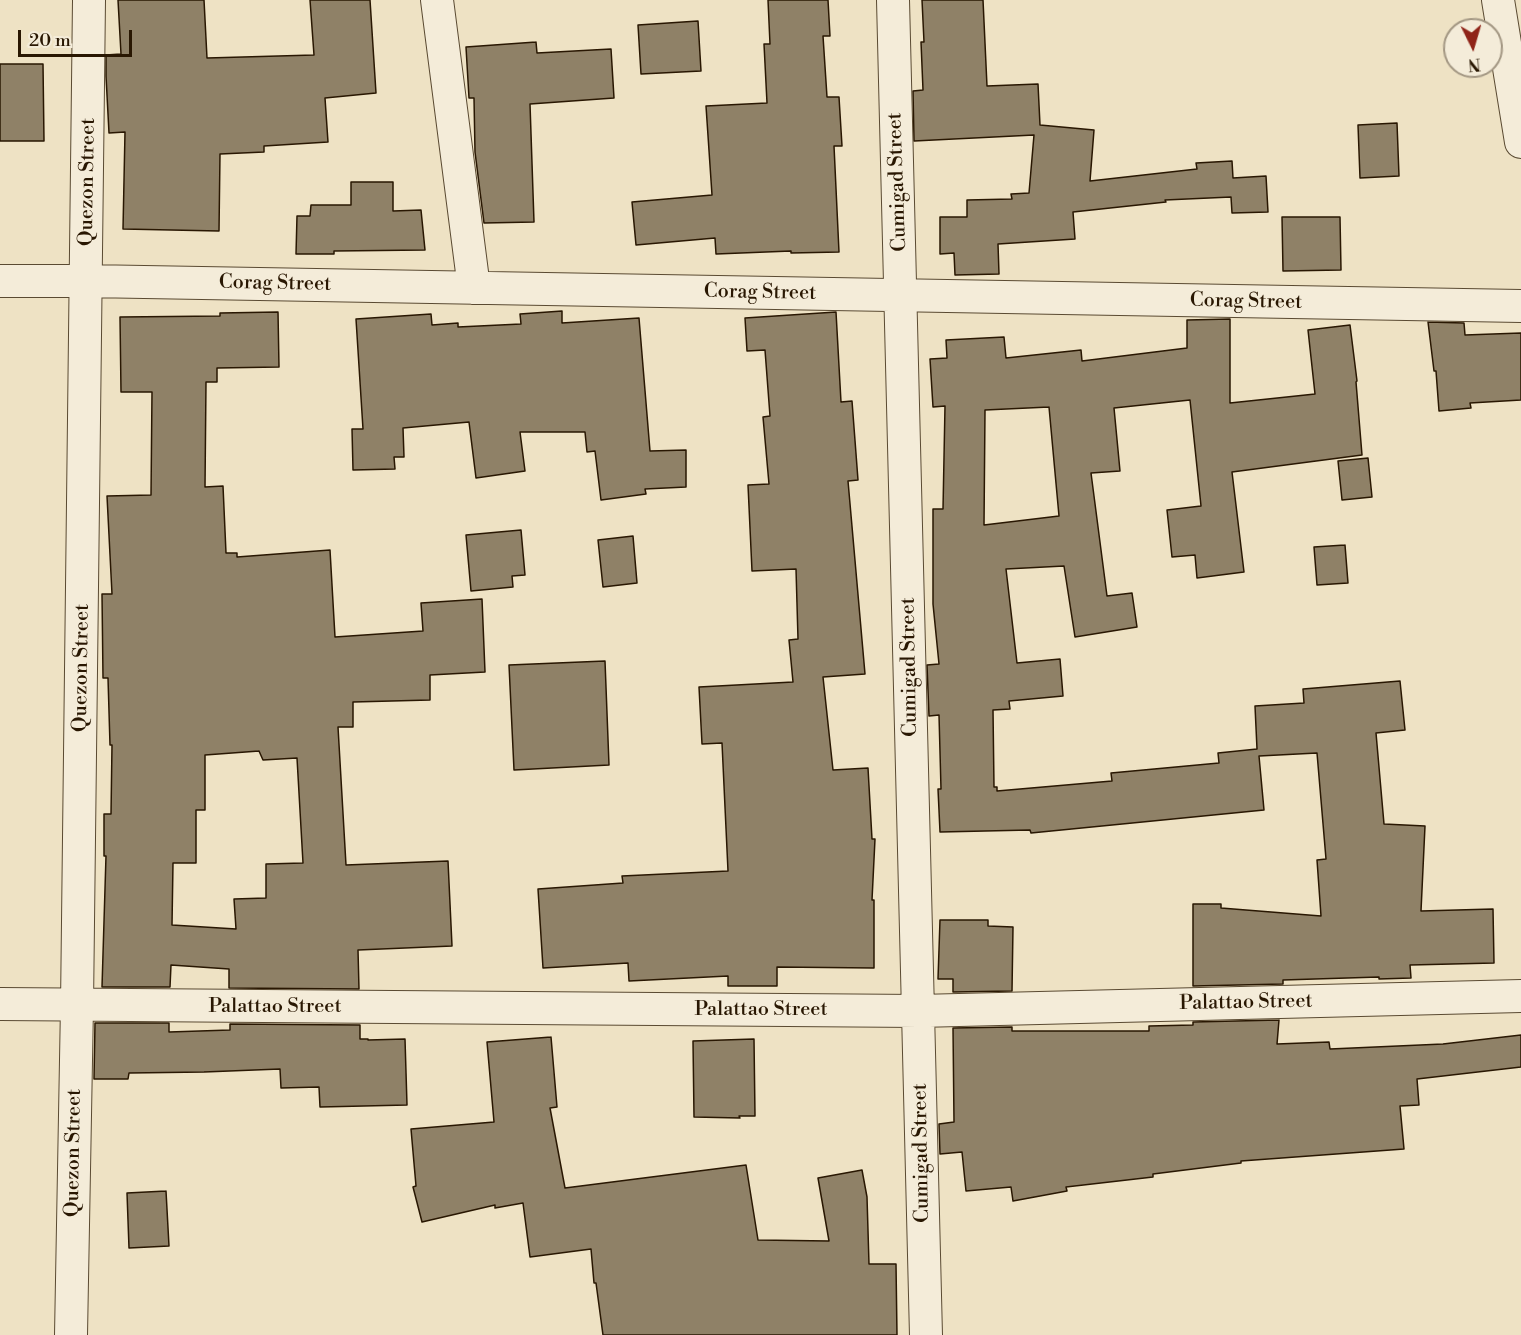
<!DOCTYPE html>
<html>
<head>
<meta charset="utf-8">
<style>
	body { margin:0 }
	#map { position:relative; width:1521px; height:1335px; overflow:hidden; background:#eee2c4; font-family:"Libre Bodoni",serif }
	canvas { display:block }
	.north { position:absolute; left:1443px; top:18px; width:60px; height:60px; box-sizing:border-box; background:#f4ecd9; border:2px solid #a39783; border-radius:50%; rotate:175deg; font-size:16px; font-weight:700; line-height:24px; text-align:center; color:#291702 }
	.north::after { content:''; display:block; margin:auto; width:21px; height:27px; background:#8f2418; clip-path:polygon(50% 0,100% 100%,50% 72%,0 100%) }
	.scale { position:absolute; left:18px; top:30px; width:114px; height:27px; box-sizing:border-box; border:3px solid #291702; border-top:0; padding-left:8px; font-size:18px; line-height:21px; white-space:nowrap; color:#291702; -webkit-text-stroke:4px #f4ecd9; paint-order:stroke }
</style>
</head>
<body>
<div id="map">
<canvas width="1521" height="1335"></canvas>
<div class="north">N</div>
<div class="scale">20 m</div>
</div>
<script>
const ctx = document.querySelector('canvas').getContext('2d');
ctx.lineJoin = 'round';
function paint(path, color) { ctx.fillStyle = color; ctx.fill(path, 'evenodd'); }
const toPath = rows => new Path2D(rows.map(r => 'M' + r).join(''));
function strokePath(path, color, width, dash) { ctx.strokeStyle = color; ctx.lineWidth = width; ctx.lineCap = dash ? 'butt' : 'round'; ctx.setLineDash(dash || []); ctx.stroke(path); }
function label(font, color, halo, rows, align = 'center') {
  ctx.font = font + ' "Libre Bodoni",serif'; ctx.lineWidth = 4.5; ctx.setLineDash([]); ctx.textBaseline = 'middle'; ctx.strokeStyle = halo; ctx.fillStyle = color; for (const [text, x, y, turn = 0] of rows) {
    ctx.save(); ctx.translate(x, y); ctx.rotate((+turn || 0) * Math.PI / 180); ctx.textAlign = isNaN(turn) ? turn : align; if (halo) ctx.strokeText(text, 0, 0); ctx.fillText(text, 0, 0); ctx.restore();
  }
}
const building = toPath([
	[118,0,204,0,207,58,314,55,310,0,370,0,376,93,325,98,328,142,264,146,264,152,220,154,219,231,123,229,125,132,109,133,106,76,106,55,121,54,118,0],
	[768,0,828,0,830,36,823,36,827,97,839,97,842,146,834,146,839,252,791,253,791,251,716,254,715,238,636,245,632,202,712,195,706,106,767,103,764,44,770,44,768,0],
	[922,0,983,0,987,86,1038,84,1040,125,1094,130,1090,181,1197,169,1196,163,1232,161,1233,178,1266,176,1268,212,1232,213,1231,197,1165,200,1166,202,1073,212,1075,239,998,244,999,274,955,275,954,253,940,254,940,217,967,217,967,200,1012,199,1011,194,1029,193,1034,135,914,141,913,91,923,90,921,42,924,42,922,0],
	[698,21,701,71,641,74,638,25,698,21],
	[536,42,537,53,611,49,614,98,530,104,534,222,484,223,475,152,474,98,469,98,466,47,536,42],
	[0,64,43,64,44,141,0,141,0,64],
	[1397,123,1399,176,1360,178,1358,125,1397,123],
	[351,182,393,182,393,211,421,210,425,250,334,251,334,254,296,254,297,216,310,216,311,205,351,205,351,182],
	[1282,217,1340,217,1341,270,1283,271,1282,217],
	[562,311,562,323,639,318,650,451,686,450,686,487,645,489,646,494,601,500,595,451,587,452,585,432,520,432,525,471,476,478,469,422,403,428,404,457,394,457,395,469,353,470,352,429,363,429,356,319,431,314,432,325,458,323,458,327,521,324,520,314,562,311],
	[278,312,279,367,217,368,217,382,206,382,205,487,223,486,226,553,237,553,237,557,330,550,335,637,423,631,421,603,482,599,485,672,430,675,430,700,353,702,353,727,338,727,346,865,448,861,452,946,358,950,359,989,229,988,229,969,171,965,170,987,102,987,106,856,104,856,104,814,111,814,112,745,110,745,108,678,103,678,102,594,112,594,107,496,151,495,152,392,121,392,120,317,220,316,220,313,278,312],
	[259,751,263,760,297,758,303,863,266,864,266,898,234,899,236,929,172,925,173,863,196,863,196,810,205,810,205,755,259,751],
	[836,312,841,402,852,401,858,480,848,481,865,674,823,677,833,770,868,768,872,839,875,839,872,900,874,900,874,968,777,967,777,986,728,986,728,976,629,981,628,963,543,968,538,889,623,883,622,876,728,871,722,743,702,744,699,687,793,682,789,640,798,639,796,569,752,571,748,485,769,484,763,417,770,416,765,350,747,351,745,318,836,312],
	[1230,319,1230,403,1315,394,1308,330,1350,325,1357,381,1356,382,1362,455,1232,472,1244,572,1197,578,1195,555,1172,557,1167,510,1201,506,1190,400,1114,408,1120,471,1091,473,1107,596,1132,593,1137,627,1075,637,1064,566,1006,569,1017,663,1060,659,1063,696,1009,701,1010,709,993,710,994,787,997,787,997,791,1112,781,1111,773,1219,763,1218,753,1257,749,1255,706,1304,703,1303,689,1400,681,1405,730,1376,733,1384,824,1425,826,1421,911,1493,909,1494,963,1410,965,1411,978,1379,979,1379,977,1283,980,1283,984,1193,986,1193,904,1221,904,1221,908,1321,916,1317,860,1326,859,1317,753,1259,756,1264,810,1031,833,1030,830,940,832,938,789,941,789,939,715,929,716,927,665,939,664,933,604,933,509,943,509,945,406,933,407,930,359,947,358,946,340,1004,337,1006,358,1081,350,1082,361,1187,348,1187,320,1230,319],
	[1049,407,1059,516,984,525,985,410,1049,407],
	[1428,322,1464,323,1465,335,1521,333,1521,400,1470,403,1471,408,1439,411,1436,371,1434,371,1428,322],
	[1368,458,1372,497,1342,500,1338,461,1368,458],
	[521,530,525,575,512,576,513,587,471,591,466,535,521,530],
	[633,536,637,583,603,587,598,540,633,536],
	[1345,545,1348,583,1317,585,1314,547,1345,545],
	[605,661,609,765,514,770,509,665,605,661],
	[940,920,988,920,988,926,1013,927,1012,991,953,992,953,979,938,979,940,920],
	[1279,1020,1277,1044,1329,1042,1330,1049,1443,1044,1521,1035,1521,1067,1417,1079,1419,1105,1400,1106,1404,1149,1241,1161,1241,1163,1153,1174,1153,1177,1066,1187,1067,1191,1013,1201,1011,1187,966,1191,962,1152,940,1154,939,1124,954,1122,953,1028,1012,1027,1012,1031,1149,1031,1149,1026,1193,1025,1193,1022,1279,1020],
	[95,1023,169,1023,169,1032,230,1030,230,1024,360,1025,360,1039,368,1039,368,1040,405,1039,407,1105,320,1107,319,1087,281,1088,280,1069,204,1072,129,1073,128,1079,94,1079,95,1023],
	[551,1037,557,1107,550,1108,565,1188,746,1165,758,1240,829,1241,818,1178,862,1170,867,1197,869,1264,896,1264,897,1335,603,1335,596,1283,594,1283,591,1249,530,1257,523,1203,495,1208,495,1205,422,1222,413,1187,416,1186,411,1129,494,1122,487,1042,551,1037],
	[754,1039,755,1116,739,1116,740,1118,694,1117,693,1041,754,1039],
	[166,1191,169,1246,129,1248,127,1193,166,1191]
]);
paint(building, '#8f8167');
strokePath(building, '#291702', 1.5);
const minor = toPath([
	[437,0,474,288],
	[893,0,926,1335],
	[1498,0,1521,142],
	[0,281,87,281,1521,306],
	[0,1004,919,1011,1521,996],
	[71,1335,77,1005,89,0]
]);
strokePath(minor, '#5a4a32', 34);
strokePath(minor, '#f4ecd9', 32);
label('20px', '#291702', '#f4ecd9', [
	["Quezon Street",88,182,-89],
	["Cumigad Street",898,182,-92],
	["Corag Street",275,284,1],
	["Corag Street",760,293,1],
	["Corag Street",1246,302,1],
	["Cumigad Street",910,667,-91],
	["Quezon Street",82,668,-89],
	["Palattao Street",1246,1003,-1],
	["Palattao Street",275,1007],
	["Palattao Street",761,1010],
	["Quezon Street",74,1153,-89],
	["Cumigad Street",922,1153,-91]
]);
</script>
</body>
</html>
